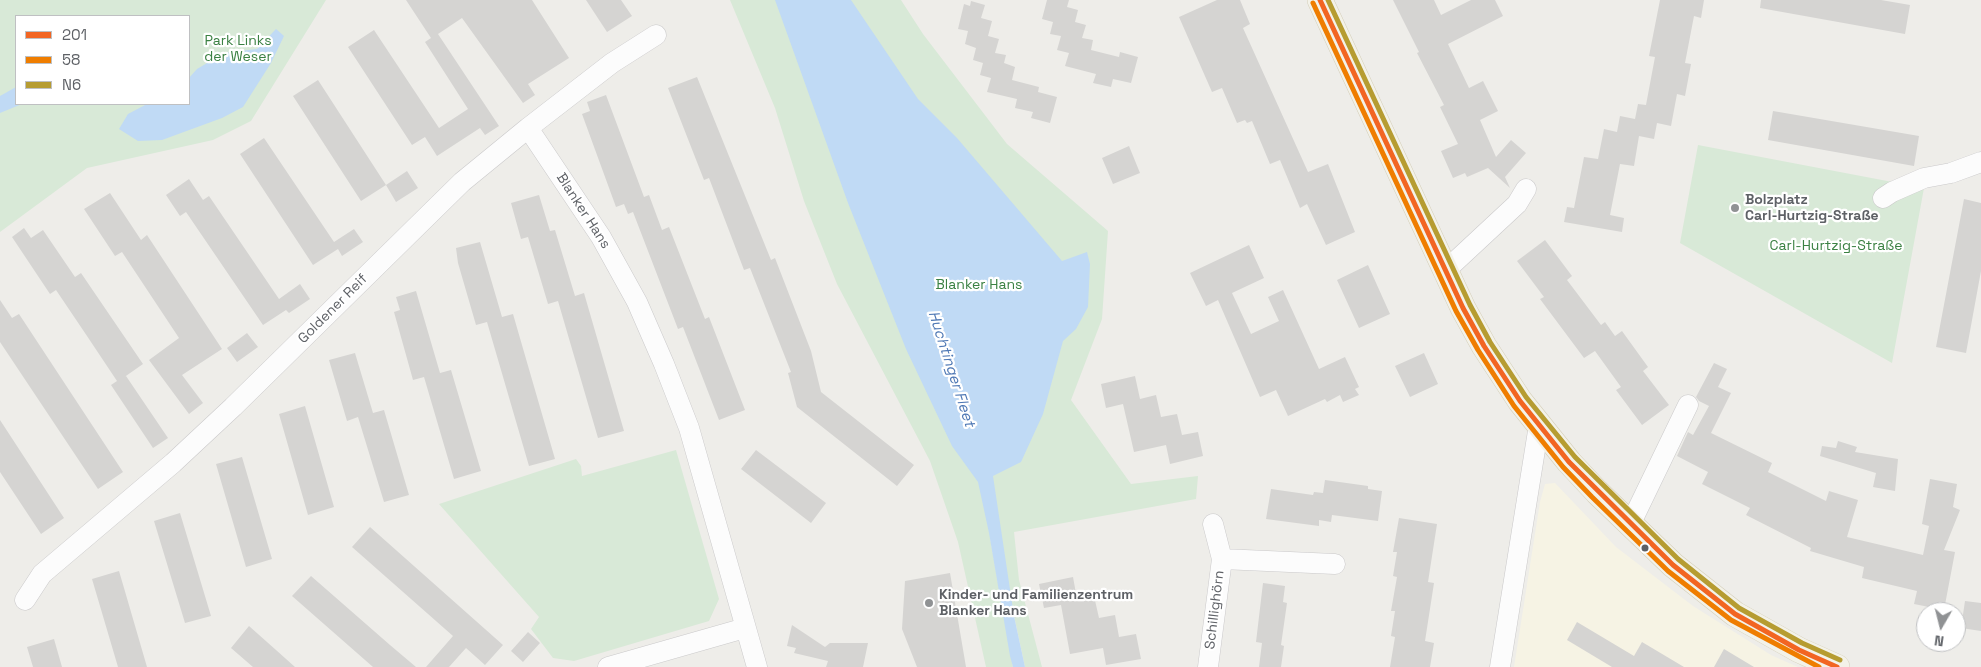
<!DOCTYPE html>
<html>
<head>
<meta charset="utf-8">
<style>
	body { margin:0 }
	#map { position:relative; width:1981px; height:667px; overflow:hidden; background:#eeede9; font-family:"Space Grotesk",sans-serif }
	canvas { display:block }
	.legend { position:absolute; left:15px; top:15px; width:175px; height:90px; box-sizing:border-box; background:#fff; border:1px solid #bfc0c2; margin:0; padding:6px 9px; list-style:none; font-size:15px; color:#5e6166 }
	.legend li { display:flex; align-items:center; gap:10px; height:25px }
	.legend b { width:25px; border:1px solid #bfc0c2 }
	.north { position:absolute; left:1916px; top:602px; width:50px; height:50px; box-sizing:border-box; background:#fff; border:1px solid #bfc0c2; border-radius:50%; rotate:188deg; font-size:14px; font-weight:700; line-height:20px; text-align:center; color:#5e6166 }
	.north::after { content:''; display:block; margin:auto; width:18px; height:22px; background:#909294; clip-path:polygon(50% 0,100% 100%,50% 72%,0 100%) }
</style>
</head>
<body>
<div id="map">
<canvas width="1981" height="667"></canvas>
<ul class="legend">
<li><b style="height:6px;background:#f26522"></b>201</li>
<li><b style="height:6px;background:#ef7d00"></b>58</li>
<li><b style="height:6px;background:#b69c31"></b>N6</li>
</ul>
<div class="north">N</div>
</div>
<script>
const ctx = document.querySelector('canvas').getContext('2d');
ctx.lineJoin = 'round';
function paint(path, color) { ctx.fillStyle = color; ctx.fill(path, 'evenodd'); }
const toPath = rows => new Path2D(rows.map(r => 'M' + r).join(''));
function strokePath(path, color, width, dash) { ctx.strokeStyle = color; ctx.lineWidth = width; ctx.lineCap = dash ? 'butt' : 'round'; ctx.setLineDash(dash || []); ctx.stroke(path); }
function label(font, color, halo, rows, align = 'center') {
  ctx.font = font + ' "Space Grotesk",sans-serif'; ctx.lineWidth = 4.5; ctx.setLineDash([]); ctx.textBaseline = 'middle'; ctx.strokeStyle = halo; ctx.fillStyle = color; for (const [text, x, y, turn = 0] of rows) {
    ctx.save(); ctx.translate(x, y); ctx.rotate((+turn || 0) * Math.PI / 180); ctx.textAlign = isNaN(turn) ? turn : align; if (halo) ctx.strokeText(text, 0, 0); ctx.fillText(text, 0, 0); ctx.restore();
  }
}
paint(toPath([
	[1555,483,1616,547,1693,606,1771,655,1798,667,1514,667,1540,502,1545,484]
]), '#f6f3e4');
paint(toPath([
	[0,0,326,0,251,121,213,140,87,168,0,232],
	[16,16,189,16,189,104,16,104],
	[730,0,901,0,923,34,1007,144,1108,231,1102,319,1071,400,1131,484,1198,476,1196,499,1014,532,1019,580,1042,667,1025,667,1014,616,990,537,1013,667,986,667,958,542,930,461,837,284,804,201,775,108],
	[1698,145,1924,188,1892,363,1680,243],
	[676,450,719,599,709,621,574,661,553,658,531,629,539,617,439,504,576,459,581,466,582,476]
]), '#d8e9d7');
paint(toPath([
	[775,0,851,0,918,99,957,138,1062,261,1087,252,1090,264,1088,307,1076,329,1063,341,1043,414,1021,462,993,476,1014,616,1025,667,1013,667,1010,656,989,533,978,482,952,446,906,349,848,203],
	[276,29,284,36,271,63,243,107,222,118,162,140,138,141,119,129,128,114,147,104,189,104,189,78,197,69,224,53,257,49],
	[16,87,16,104,22,104,0,113,0,96]
]), '#c0daf5');
paint(toPath([
	[406,0,532,0,569,58,528,84,535,95,523,103,462,18,438,34,499,126,485,135,480,128,437,156,425,137,412,145,348,47,374,30,439,128,468,109,425,42,431,38],
	[586,0,621,0,632,16,607,32],
	[1047,0,1069,0,1067,7,1078,10,1075,22,1086,25,1082,38,1093,40,1091,50,1119,57,1120,52,1138,57,1131,83,1113,79,1111,87,1093,83,1096,74,1065,66,1069,53,1057,50,1061,36,1050,34,1053,22,1042,19],
	[1217,0,1240,0,1250,24,1243,28,1308,172,1328,164,1355,232,1326,245,1307,204,1300,208,1280,160,1270,164,1252,121,1247,123,1245,120,1237,123,1222,88,1212,92,1179,17],
	[1393,0,1434,0,1441,15,1471,0,1495,0,1503,16,1448,44,1469,88,1483,81,1498,111,1480,120,1496,157,1511,140,1526,153,1505,177,1510,188,1488,168,1467,177,1465,173,1453,178,1441,151,1458,144,1440,107,1444,105,1417,53,1419,52],
	[1660,0,1704,0,1701,18,1694,16,1685,63,1691,64,1685,96,1677,94,1671,126,1657,123,1654,139,1639,136,1634,166,1620,164,1610,215,1624,218,1622,232,1564,222,1567,207,1574,208,1584,157,1598,159,1604,129,1617,132,1620,116,1635,119,1638,104,1646,105,1655,57,1649,56],
	[1761,0,1881,0,1910,5,1905,34,1760,8],
	[971,1,985,5,981,18,992,21,988,36,999,39,995,53,1006,55,1004,63,1015,67,1012,80,1039,87,1038,92,1057,97,1050,123,1031,118,1033,112,1015,108,1017,99,987,92,991,78,980,75,983,63,973,60,976,48,965,44,968,31,958,29,964,4,970,6],
	[697,77,771,260,775,258,811,351,821,392,914,465,897,486,797,407,788,373,791,372,750,268,744,270,709,178,704,180,668,88],
	[318,80,386,185,361,201,293,96],
	[606,95,644,197,649,195,662,230,669,227,705,319,709,317,745,410,719,420,683,327,678,329,633,212,628,214,624,204,616,207,582,114,590,111,587,102],
	[1773,111,1919,136,1914,166,1768,140],
	[264,138,334,242,354,229,363,242,342,256,338,249,313,265,240,154],
	[1129,146,1140,173,1113,184,1102,158],
	[407,171,418,188,396,202,386,185],
	[189,179,203,200,209,196,279,299,300,284,310,299,289,313,286,310,263,325,186,212,180,216,166,195],
	[110,193,141,240,147,235,222,349,182,375,203,403,189,414,149,360,179,338,122,252,115,256,84,209],
	[539,195,550,231,555,230,575,296,584,293,624,431,598,438,558,301,548,304,528,237,521,239,511,203],
	[1964,199,1981,203,1981,271,1966,353,1936,347],
	[24,228,31,238,43,230,75,277,81,273,143,364,123,378,126,376,168,438,153,448,111,385,117,381,87,336,56,290,50,294,12,237],
	[1545,240,1572,276,1567,280,1601,325,1605,322,1615,336,1622,331,1648,367,1643,371,1669,405,1642,425,1616,390,1621,387,1595,351,1584,358,1540,299,1544,297,1517,261],
	[480,242,502,317,513,314,555,459,529,466,487,322,476,325,458,263,456,248],
	[1249,245,1264,278,1232,293,1251,334,1279,321,1268,297,1283,290,1319,369,1345,357,1359,387,1355,389,1359,395,1343,402,1340,395,1327,402,1325,399,1288,416,1276,390,1260,397,1218,300,1206,306,1190,273],
	[1368,265,1390,314,1359,328,1337,280],
	[416,291,440,373,451,370,481,471,454,479,424,377,413,380,394,312,400,310,396,297],
	[0,300,12,318,19,314,123,472,98,489,0,342],
	[247,333,258,347,237,362,227,348],
	[355,353,373,413,384,410,409,495,384,502,358,417,347,421,329,360],
	[1424,353,1438,384,1410,397,1395,366],
	[1714,363,1727,369,1718,387,1731,393,1711,433,1772,463,1768,472,1826,501,1829,491,1858,500,1847,537,1923,555,1929,526,1922,524,1930,479,1957,484,1953,507,1960,510,1944,550,1955,552,1944,610,1914,604,1917,591,1862,578,1864,567,1810,551,1811,548,1746,515,1750,508,1702,484,1708,472,1677,456,1688,432,1693,435,1709,406,1699,401,1696,397],
	[1135,376,1140,399,1156,395,1161,417,1177,414,1182,435,1198,432,1203,456,1170,464,1166,445,1134,452,1123,404,1106,408,1101,384],
	[305,406,334,507,308,515,279,414],
	[0,420,64,518,41,534,0,472],
	[1838,441,1857,447,1855,452,1898,459,1895,491,1873,487,1876,473,1820,456,1822,446,1836,448],
	[756,450,826,503,811,523,741,469],
	[242,457,272,559,246,567,216,464],
	[1325,480,1368,486,1368,489,1382,491,1378,521,1332,515,1331,522,1319,520,1319,526,1266,519,1271,489,1313,495,1314,492,1323,493],
	[180,513,211,616,185,623,154,521],
	[1399,518,1437,524,1428,582,1434,583,1425,641,1434,643,1430,667,1390,667,1395,637,1391,636,1395,611,1391,611,1397,577,1393,576,1397,552,1393,552],
	[370,527,503,645,485,665,466,648,449,667,426,667,453,636,352,547],
	[119,571,124,588,147,667,118,667,92,579],
	[950,573,966,667,917,667,902,629,905,581],
	[311,576,390,645,416,667,373,667,292,596],
	[1073,577,1077,599,1094,596,1099,618,1115,615,1119,637,1136,634,1141,659,1106,665,1103,648,1070,654,1061,605,1044,608,1039,584],
	[1263,583,1285,586,1283,602,1287,603,1281,645,1284,646,1281,667,1259,667,1262,643,1256,642],
	[1965,601,1981,603,1981,631,1961,628],
	[1577,622,1634,656,1642,642,1684,667,1612,667,1567,640],
	[792,625,825,647,830,643,868,643,863,667,826,667,828,661,794,653,796,648,787,646],
	[249,626,276,650,295,667,253,667,231,648],
	[528,632,540,643,523,662,511,651],
	[54,639,62,667,33,667,27,647],
	[1724,649,1754,667,1714,667]
]), '#d5d4d2');
const minor = toPath([
	[528,128,601,237,637,302,664,364,689,428,757,667],
	[1883,198,1892,192,1924,178,1951,173,1981,162],
	[1445,271,1517,204,1526,189],
	[1630,525,1688,405],
	[1222,559,1335,564],
	[25,600,42,574,173,463,233,407,462,182,528,128,612,63,656,35],
	[608,667,745,628],
	[1208,667,1222,559,1213,524],
	[1500,667,1539,425]
]);
const major = toPath([
	[1320,0,1463,308,1484,346,1520,401,1569,462,1597,492,1673,565,1735,614,1799,650,1837,667]
]);
strokePath(minor, '#cac9ca', 21);
strokePath(major, '#d4ceb9', 26);
strokePath(minor, '#fcfcfc', 20);
strokePath(major, '#f3f2e9', 25);
strokePath(toPath([
	[1320,0,1463,308,1484,346,1520,401,1569,462,1673,565,1735,614,1799,650,1837,667]
]), '#f26522', 5);
strokePath(toPath([
	[1313,3,1456,311,1478,350,1514,406,1563,467,1592,497,1668,571,1731,620,1819,667]
]), '#ef7d00', 5);
strokePath(toPath([
	[1328,0,1470,305,1490,342,1526,397,1575,457,1678,559,1739,608,1802,643,1840,660]
]), '#b69c31', 5);
for (const [x, y, r, color] of [
	[1735,208,5,"#909294"],
	[1645,548,4.5,"#5e6166"],
	[929,603,5,"#909294"]
]) { const dot = new Path2D(); dot.arc(x, y, r, 0, 2 * Math.PI); ctx.fillStyle = color; ctx.fill(dot); strokePath(dot, '#fff', 2); }
label('14px', '#3b8143', '#fff', [
	["Park Links",238,41],
	["der Weser",238,57],
	["Carl-Hurtzig-Straße",1836,246],
	["Blanker Hans",979,285]
]);
label('bold 14px', '#5e6166', '#fff', [
	["Bolzplatz",1745,200],
	["Carl-Hurtzig-Straße",1745,216],
	["Kinder- und Familienzentrum",939,595],
	["Blanker Hans",939,611]
], 'left');
label('14px', '#5e6166', '#fff', [
	["Blanker Hans",583,211,57],
	["Goldener Reif",333,309,-45],
	["Schillighörn",1215,610,-83]
]);
label('italic 15px', '#4d77b4', '#fff', [
	["Huchtinger Fleet",951,369,72]
]);
</script>
</body>
</html>
